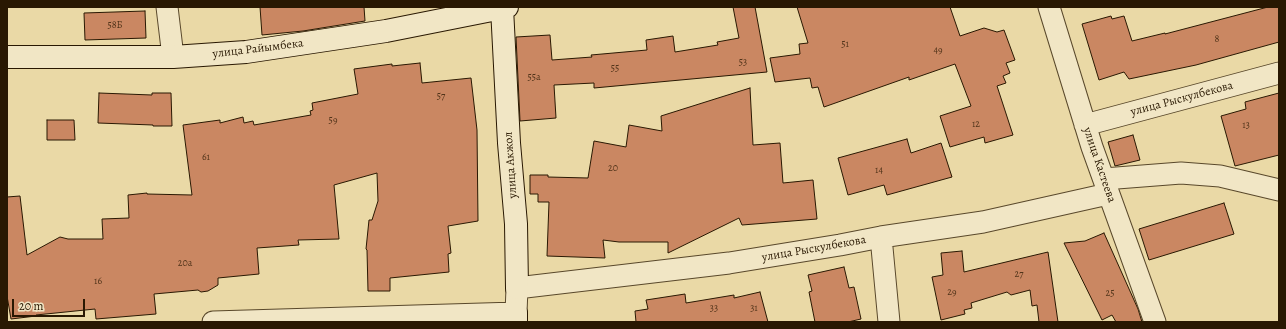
<!DOCTYPE html>
<html>
<head>
<meta charset="utf-8">
<style>
	body { margin:0 }
	#map { position:relative; width:1286px; height:329px; overflow:hidden; background:#ead9a6; font-family:Alegreya,serif }
	canvas { display:block }
	.frame { position:absolute; inset:0; border:8px solid #291802; pointer-events:none }
	.scale { position:absolute; left:12px; top:299px; width:73px; height:18px; box-sizing:border-box; border:2px solid #291802; border-top:0; padding-left:5px; font-size:12px; line-height:14px; white-space:nowrap; color:#291802; -webkit-text-stroke:3px #f1e6c5; paint-order:stroke }
</style>
</head>
<body>
<div id="map">
<canvas width="1286" height="329"></canvas>
<div class="frame"></div>
<div class="scale">20 m</div>
</div>
<script>
const ctx = document.querySelector('canvas').getContext('2d');
ctx.lineJoin = 'round';
function paint(path, color) { ctx.fillStyle = color; ctx.fill(path, 'evenodd'); }
const toPath = rows => new Path2D(rows.map(r => 'M' + r).join(''));
function strokePath(path, color, width, dash) { ctx.strokeStyle = color; ctx.lineWidth = width; ctx.lineCap = dash ? 'butt' : 'round'; ctx.setLineDash(dash || []); ctx.stroke(path); }
function label(font, color, halo, rows, align = 'center') {
  ctx.font = font + ' Alegreya,serif'; ctx.lineWidth = 3.5; ctx.setLineDash([]); ctx.textBaseline = 'middle'; ctx.strokeStyle = halo; ctx.fillStyle = color; for (const [text, x, y, turn = 0] of rows) {
    ctx.save(); ctx.translate(x, y); ctx.rotate((+turn || 0) * Math.PI / 180); ctx.textAlign = isNaN(turn) ? turn : align; if (halo) ctx.strokeText(text, 0, 0); ctx.fillText(text, 0, 0); ctx.restore();
  }
}
const building = toPath([
	[260,7,364,7,365,21,303,31,262,35,260,7],
	[733,7,755,7,767,72,594,88,594,83,554,85,556,118,520,121,516,37,550,35,552,60,592,57,591,55,647,50,646,40,673,36,675,52,718,45,717,42,739,38,733,7],
	[797,7,950,7,960,36,984,28,997,32,1004,30,1015,60,1006,63,1010,73,1003,76,1006,83,997,86,1013,135,985,143,984,137,950,147,940,116,971,106,955,64,909,80,909,77,824,107,818,87,812,88,810,78,775,82,770,58,800,54,799,44,808,43,797,7],
	[1268,7,1279,7,1279,42,1196,65,1129,79,1124,72,1099,80,1082,24,1111,16,1112,19,1124,16,1132,41,1165,33,1165,34,1268,7],
	[145,11,146,38,85,40,84,13,145,11],
	[420,63,422,83,471,78,477,130,478,221,448,226,451,253,448,254,449,272,390,278,390,291,368,291,367,250,366,249,369,220,372,220,378,201,377,173,334,185,339,239,298,240,299,245,257,248,259,274,218,278,218,285,208,291,201,292,198,290,154,294,156,314,96,319,95,309,36,315,36,316,11,319,7,296,7,197,20,196,27,255,60,237,68,239,103,239,102,219,129,218,128,195,147,193,147,194,192,195,183,125,220,120,220,123,243,117,244,123,253,121,254,125,311,115,310,111,313,110,312,103,358,94,354,69,392,64,392,66,420,63],
	[750,88,753,145,780,143,783,183,813,180,817,219,742,225,739,218,668,253,668,242,619,242,603,240,605,258,547,256,549,202,538,202,538,194,530,194,530,175,548,175,548,177,588,178,594,141,626,147,629,125,662,131,661,116,750,88],
	[99,93,152,95,152,93,171,93,172,126,153,126,153,125,98,123,99,93],
	[1279,93,1279,155,1235,166,1221,116,1246,109,1245,102,1279,93],
	[47,120,74,120,75,140,47,140,47,120],
	[1133,135,1140,160,1115,166,1108,142,1133,135],
	[907,139,911,153,941,143,952,177,887,195,884,185,848,195,838,158,907,139],
	[1224,203,1234,234,1149,260,1139,229,1224,203],
	[1104,233,1138,309,1142,322,1116,322,1112,315,1102,320,1064,243,1085,241,1104,233],
	[962,251,964,272,1048,252,1058,322,1039,322,1037,305,1032,306,1030,290,1011,295,1007,292,971,303,972,308,964,310,965,314,941,320,932,277,943,275,941,253,962,251],
	[844,267,849,288,854,287,861,319,848,322,815,322,809,292,812,291,808,275,844,267],
	[760,292,768,322,636,322,635,311,648,309,646,300,685,294,686,303,734,295,734,298,760,292]
]);
paint(building, '#ca8762');
strokePath(building, '#291802', 1);
const street = toPath([
	[167,7,173,57],
	[1049,7,1092,147,1155,322],
	[1085,125,1279,73],
	[1104,179,1181,173,1220,176,1279,190],
	[881,237,889,322],
	[213,322,516,313,517,288,729,263,840,245,881,237,983,222,1108,194]
]);
const secondary = toPath([
	[502,8,509,143,516,224,517,288],
	[7,57,173,57,246,52,386,31,507,7],
	[516,313,516,322]
]);
strokePath(street, '#59482b', 23);
strokePath(secondary, '#291802', 24);
strokePath(street, '#f1e6c5', 21);
strokePath(secondary, '#f1e6c5', 22);
label('10px', '#51341a', null, [
	["58Б",115,26],
	["8",1217,40],
	["51",845,45],
	["49",938,51],
	["53",743,63],
	["55",615,69],
	["55а",534,78],
	["57",441,97],
	["59",333,121],
	["12",976,125],
	["13",1246,126],
	["61",206,158],
	["20",613,169],
	["14",879,171],
	["20а",185,264],
	["27",1019,275],
	["16",98,282],
	["29",952,293],
	["25",1110,294],
	["33",714,309],
	["31",754,309]
]);
label('12px', '#291802', '#f1e6c5', [
	["улица Райымбека",258,49,-7],
	["улица Рыскулбекова",1182,99,-15],
	["улица Акжол",511,165,-94],
	["улица Кастеева",1099,165,71],
	["улица Рыскулбекова",814,249,-10]
]);
</script>
</body>
</html>
